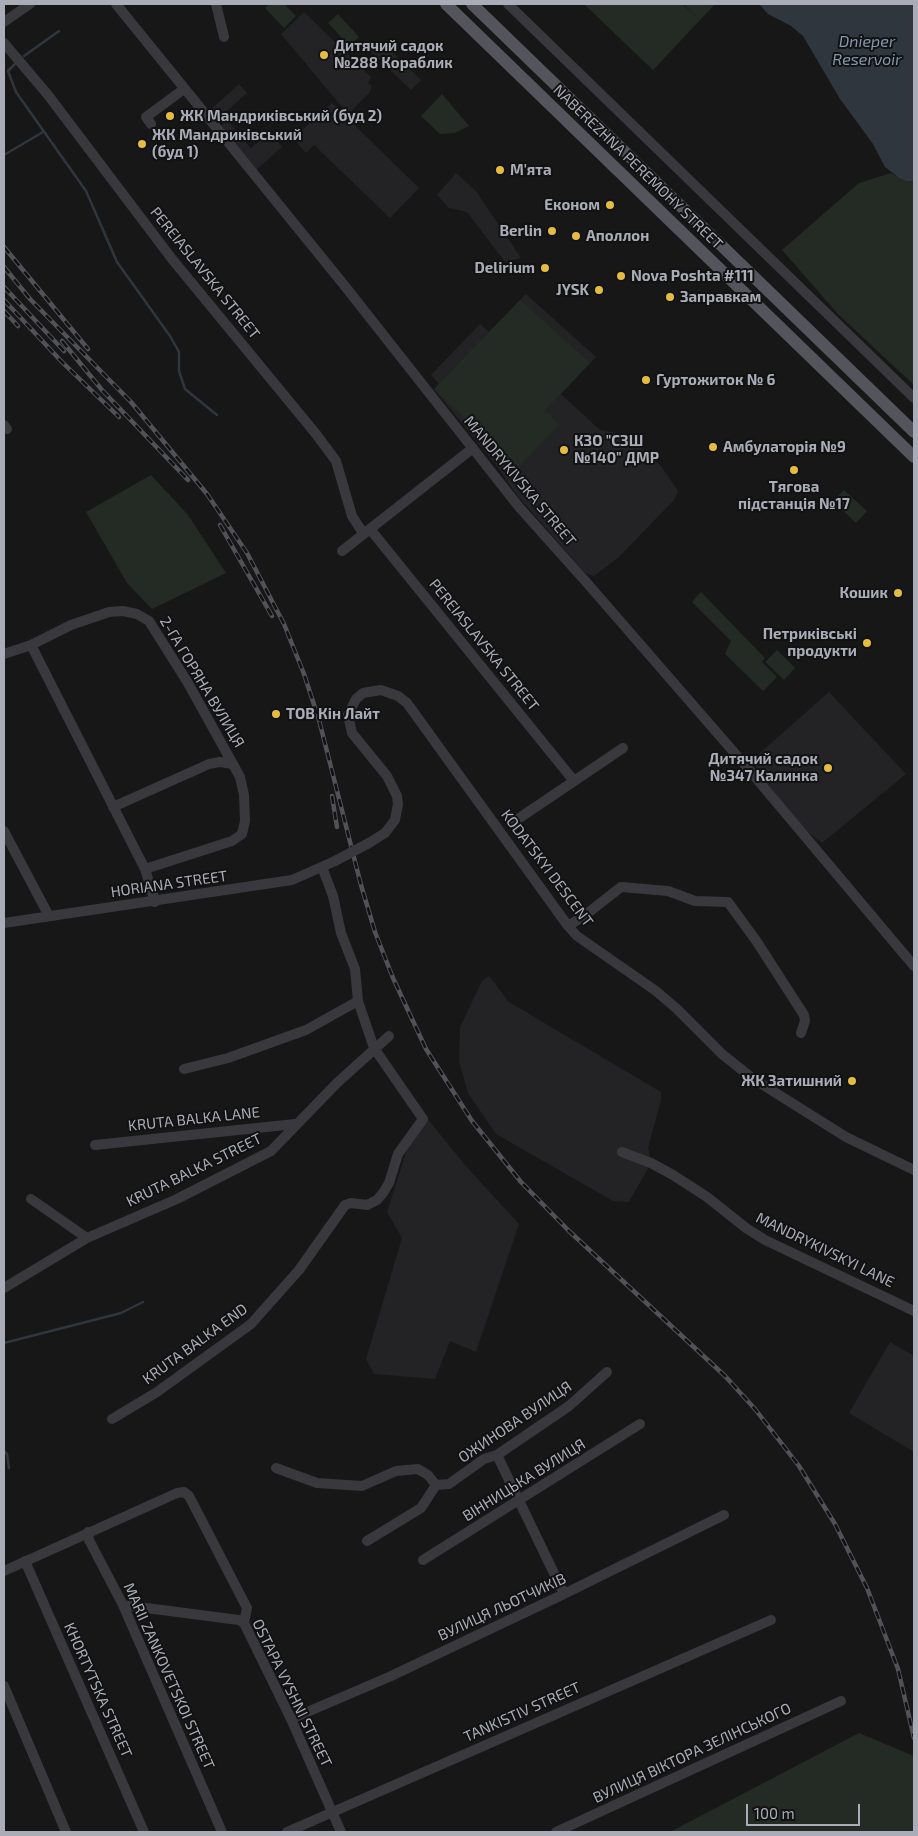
<!DOCTYPE html>
<html>
<head>
<meta charset="utf-8">
<style>
	body { margin:0 }
	#map { position:relative; width:918px; height:1836px; overflow:hidden; background:#171718; font-family:"Exo 2",sans-serif }
	canvas { display:block }
	.frame { position:absolute; inset:0; border:5px solid #aaadb7; pointer-events:none }
	.scale { position:absolute; left:746px; top:1804px; width:114px; height:22px; box-sizing:border-box; border:2px solid #aaadb7; border-top:0; padding-left:6px; font-size:15px; line-height:18px; white-space:nowrap; color:#aaadb7; -webkit-text-stroke:4px #121213; paint-order:stroke }
</style>
</head>
<body>
<div id="map">
<canvas width="918" height="1836"></canvas>
<div class="frame"></div>
<div class="scale">100 m</div>
</div>
<script>
const ctx = document.querySelector('canvas').getContext('2d');
ctx.lineJoin = 'round';
function paint(path, color) { ctx.fillStyle = color; ctx.fill(path, 'evenodd'); }
const toPath = rows => new Path2D(rows.map(r => 'M' + r).join(''));
function strokePath(path, color, width, dash) { ctx.strokeStyle = color; ctx.lineWidth = width; ctx.lineCap = dash ? 'butt' : 'round'; ctx.setLineDash(dash || []); ctx.stroke(path); }
function label(font, color, halo, rows, align = 'center') {
  ctx.font = font + ' "Exo 2",sans-serif'; ctx.lineWidth = 4; ctx.setLineDash([]); ctx.textBaseline = 'middle'; ctx.strokeStyle = halo; ctx.fillStyle = color; for (const [text, x, y, turn = 0] of rows) {
    ctx.save(); ctx.translate(x, y); ctx.rotate((+turn || 0) * Math.PI / 180); ctx.textAlign = isNaN(turn) ? turn : align; if (halo) ctx.strokeText(text, 0, 0); ctx.fillText(text, 0, 0); ctx.restore();
  }
}
paint(toPath([
	[304,12,371,77,368,83,372,86,370,92,348,114,281,34],
	[381,41,421,80,411,90,370,51],
	[239,84,247,93,216,121,208,112],
	[332,103,419,188,390,218,314,145,306,153,293,138],
	[227,120,251,148,270,132,282,147,255,171,220,127],
	[456,173,476,191,521,258,505,262,467,212,449,208,437,195],
	[526,294,596,357,561,394,600,430,627,435,661,466,678,491,674,500,619,557,594,576,585,573,515,493,500,470,434,389,439,384,431,375,480,324,489,332],
	[829,692,906,774,822,843,804,829,758,773,753,759],
	[489,976,509,1002,661,1092,661,1100,648,1148,651,1163,629,1202,613,1201,496,1134,468,1093,459,1061,460,1027,482,981],
	[426,1117,465,1165,519,1224,476,1352,450,1341,435,1379,374,1374,366,1359,402,1238,387,1212,409,1143],
	[890,1342,914,1356,914,1452,849,1413]
]), '#232325');
paint(toPath([
	[269,4,284,4,296,16,284,28,265,8],
	[584,4,682,4,700,20,653,70],
	[683,4,715,4,700,20],
	[338,14,359,37,349,46,328,23],
	[442,94,469,126,455,133,440,134,421,116],
	[891,173,899,178,914,181,914,385,838,314,782,250,859,183],
	[520,300,590,363,545,410,559,425,517,468,434,389],
	[151,475,188,515,226,573,152,609,127,583,86,512],
	[844,490,867,511,856,523,833,501],
	[701,592,765,658,762,662,777,677,763,691,725,654,731,641,692,602],
	[777,650,795,668,784,680,765,662],
	[859,1733,914,1756,914,1832,670,1832]
]), '#232b24');
paint(toPath([
	[759,4,914,4,914,181,907,181,899,178,885,167,873,144,840,99,803,36,791,26,768,14]
]), '#30363d');
strokePath(toPath([
	[24,56,59,31],
	[15,64,8,71,16,92,86,191,117,262,170,336,179,352,179,371,185,389,217,415],
	[4,155,43,132],
	[4,1343,121,1313,143,1302],
	[4,1451,7,1454,9,1468]
]), '#30363d', 2.5);
strokePath(toPath([
	[116,4,344,285,519,507,587,583,745,765,914,966],
	[216,4,224,37],
	[508,4,914,398],
	[4,22,30,4],
	[4,43,48,95,172,259,316,434,336,461,352,516,363,533],
	[151,124,146,117,184,89],
	[4,425,7,429],
	[370,529,574,781],
	[342,551,473,448],
	[31,645,145,869,155,902],
	[4,654,31,645,71,625,109,612,123,611,137,614,149,621,188,683,240,777,244,795,245,821,242,834,232,841,145,869],
	[113,807,209,764,220,762,233,764],
	[515,821,623,748],
	[4,831,49,916],
	[369,843,385,833,395,820,398,804,397,796,387,776,352,733,348,715,356,699,363,693,381,690,398,696,407,703,568,926,577,936,656,991,677,1009,722,1054,752,1078,846,1137,914,1170],
	[4,923,292,880,335,861],
	[568,926,584,916,621,887,668,891,695,901,728,902,757,942,804,1015,805,1021,801,1033],
	[184,1069,228,1058,306,1030,358,1001],
	[95,1145,295,1124],
	[622,1152,651,1163,673,1175,707,1197,746,1228,765,1240,914,1311],
	[31,1199,87,1238],
	[4,1288,87,1238,177,1199,271,1151,337,1083,389,1036],
	[112,1419,157,1392,251,1324,299,1270,345,1205,351,1203,367,1205,377,1200,383,1193,389,1183,398,1154,423,1119,374,1048,358,1001,355,969,341,933,333,896,322,867],
	[497,1455,564,1594],
	[276,1468,317,1483,362,1486,396,1471,418,1469,428,1475,436,1485],
	[88,1532,89,1540,123,1605,222,1832],
	[367,1541,421,1508,436,1485,449,1484,484,1459,497,1455,569,1406,607,1372],
	[423,1560,640,1424],
	[25,1561,144,1832],
	[4,1571,177,1493,184,1492,189,1496,247,1608,244,1623],
	[123,1605,239,1620,244,1623,291,1719,341,1832],
	[4,1686,66,1832],
	[291,1719,389,1677,564,1594,724,1515],
	[287,1832,771,1620],
	[556,1832,841,1701]
]), '#38383d', 10);
strokePath(toPath([
	[446,4,914,457],
	[472,4,914,432]
]), '#54555c', 12);
const rail = toPath([
	[4,247,88,349],
	[4,267,30,299,131,402,207,494,247,553,284,624,304,674,319,720,361,885,375,932,393,978,426,1049,472,1121,521,1182,569,1231,725,1376,755,1409,799,1466,835,1524,867,1588,898,1669,914,1738],
	[4,287,64,351],
	[4,300,62,362,119,417],
	[4,311,18,326],
	[62,341,102,390,188,480],
	[220,525,272,616],
	[332,796,337,827]
]);
strokePath(rail, '#515258', 4.5);
strokePath(rail, '#121213', 2.5, [8]);
strokePath(toPath([
	[335,861,369,843]
]), '#38383d', 10);
for (const [x, y, r, color] of [
	[324,55,5,"#e4bc42"],
	[170,116,5,"#e4bc42"],
	[142,144,5,"#e4bc42"],
	[500,170,5,"#e4bc42"],
	[610,205,5,"#e4bc42"],
	[552,231,5,"#e4bc42"],
	[576,236,5,"#e4bc42"],
	[545,268,5,"#e4bc42"],
	[621,276,5,"#e4bc42"],
	[599,290,5,"#e4bc42"],
	[670,297,5,"#e4bc42"],
	[646,380,5,"#e4bc42"],
	[713,447,5,"#e4bc42"],
	[564,450,5,"#e4bc42"],
	[794,470,5,"#e4bc42"],
	[898,593,5,"#e4bc42"],
	[867,643,5,"#e4bc42"],
	[276,714,5,"#e4bc42"],
	[828,768,5,"#e4bc42"],
	[852,1081,5,"#e4bc42"]
]) { const dot = new Path2D(); dot.arc(x, y, r, 0, 2 * Math.PI); ctx.fillStyle = color; ctx.fill(dot); strokePath(dot, '#121213', 2); }
label('bold 15px', '#aaadb7', '#121213', [
	["Дитячий садок",334,46],
	["№288 Кораблик",334,63],
	["ЖК Мандриківський (буд 2)",180,116],
	["ЖК Мандриківський",152,135],
	["(буд 1)",152,152],
	["М'ята",510,170],
	["Економ",600,205,"right"],
	["Berlin",542,231,"right"],
	["Аполлон",586,236],
	["Delirium",535,268,"right"],
	["Nova Poshta #111",631,276],
	["JYSK",589,290,"right"],
	["Заправкам",680,297],
	["Гуртожиток № 6",656,380],
	["КЗО \"СЗШ",574,441],
	["№140\" ДМР",574,458],
	["Амбулаторія №9",723,447],
	["Тягова",794,487,"center"],
	["пiдстанцiя №17",794,504,"center"],
	["Кошик",888,593,"right"],
	["Петриківські",857,634,"right"],
	["продукти",857,651,"right"],
	["ТОВ Кін Лайт",286,714],
	["Дитячий садок",818,759,"right"],
	["№347 Калинка",818,776,"right"],
	["ЖК Затишний",842,1081,"right"]
], 'left');
label('15px', '#aaadb7', '#121213', [
	["NABEREZHNA PEREMOHY STREET",638,167,44],
	["PEREIASLAVSKA STREET",205,273,51],
	["MANDRYKIVSKA STREET",520,481,50],
	["PEREIASLAVSKA STREET",484,645,51],
	["2-ГА ГОРЯНА ВУЛИЦЯ",202,682,59],
	["KODATSKYI DESCENT",547,868,53],
	["HORIANA STREET",169,884,-8],
	["KRUTA BALKA LANE",194,1119,-6],
	["KRUTA BALKA STREET",194,1170,-26],
	["MANDRYKIVSKYI LANE",825,1250,26],
	["KRUTA BALKA END",195,1344,-36],
	["ОЖИНОВА ВУЛИЦЯ",515,1422,-34],
	["ВІННИЦЬКА ВУЛИЦЯ",524,1480,-32],
	["ВУЛИЦЯ ЛЬОТЧИКІВ",502,1607,-25],
	["MARII ZANKOVETSKOI STREET",169,1676,66],
	["KHORTYTSKA STREET",98,1690,66],
	["OSTAPA VYSHNI STREET",292,1693,64],
	["TANKISTIV STREET",522,1712,-24],
	["ВУЛИЦЯ ВІКТОРА ЗЕЛІНСЬКОГО",692,1753,-25]
]);
label('italic 16px', '#8397b0', '#121213', [
	["Dnieper",867,42],
	["Reservoir",867,60]
]);
</script>
</body>
</html>
